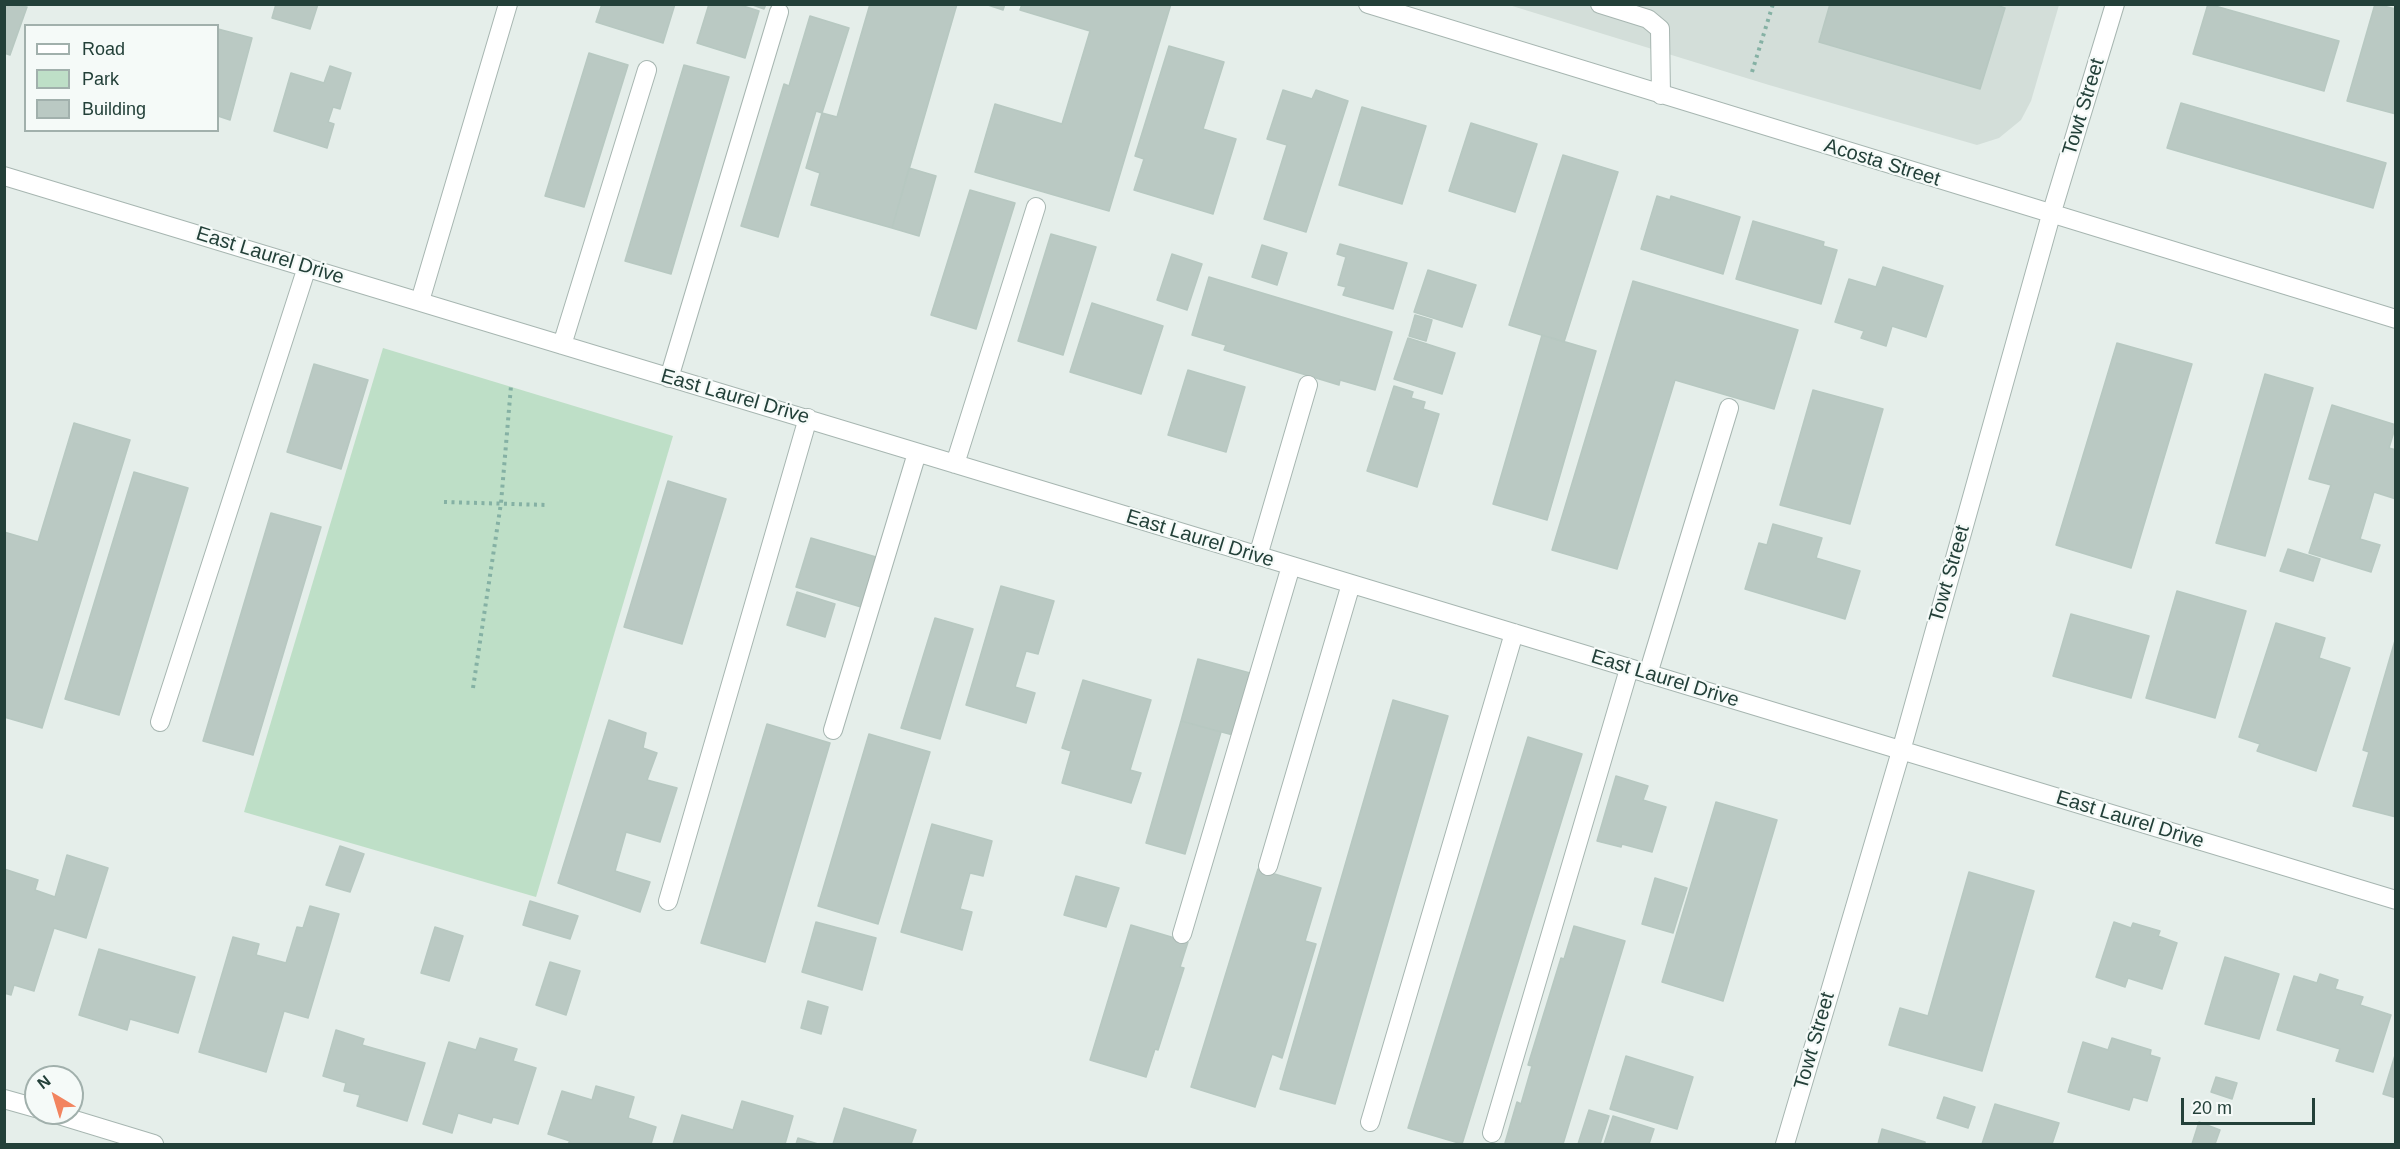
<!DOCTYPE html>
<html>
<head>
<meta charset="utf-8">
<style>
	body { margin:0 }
	#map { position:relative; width:2400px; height:1149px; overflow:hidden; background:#e5eeea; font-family:Helvetica,sans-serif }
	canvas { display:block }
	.frame { position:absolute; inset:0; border:6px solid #234039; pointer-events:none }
	.legend { position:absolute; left:24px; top:24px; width:195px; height:108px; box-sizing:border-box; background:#f5faf8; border:2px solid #a1b0ac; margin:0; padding:8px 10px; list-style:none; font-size:18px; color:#234039 }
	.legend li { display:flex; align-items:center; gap:12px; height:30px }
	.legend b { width:30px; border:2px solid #a1b0ac }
	.north { position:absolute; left:24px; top:1065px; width:60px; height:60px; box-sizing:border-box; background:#f5faf8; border:2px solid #a1b0ac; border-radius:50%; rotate:322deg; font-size:16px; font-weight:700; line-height:24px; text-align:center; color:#234039 }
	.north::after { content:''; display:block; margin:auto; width:21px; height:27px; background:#f2845f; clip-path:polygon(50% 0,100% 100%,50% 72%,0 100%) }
	.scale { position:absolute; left:2181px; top:1098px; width:134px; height:27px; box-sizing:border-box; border:3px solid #234039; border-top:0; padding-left:8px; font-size:18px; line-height:21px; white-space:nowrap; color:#234039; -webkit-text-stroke:4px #f5faf8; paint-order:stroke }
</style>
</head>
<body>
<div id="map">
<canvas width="2400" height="1149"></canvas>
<div class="frame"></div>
<ul class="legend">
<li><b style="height:8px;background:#fff"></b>Road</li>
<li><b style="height:16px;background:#bedfc7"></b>Park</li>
<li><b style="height:16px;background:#bac9c3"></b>Building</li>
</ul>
<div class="north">N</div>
<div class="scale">20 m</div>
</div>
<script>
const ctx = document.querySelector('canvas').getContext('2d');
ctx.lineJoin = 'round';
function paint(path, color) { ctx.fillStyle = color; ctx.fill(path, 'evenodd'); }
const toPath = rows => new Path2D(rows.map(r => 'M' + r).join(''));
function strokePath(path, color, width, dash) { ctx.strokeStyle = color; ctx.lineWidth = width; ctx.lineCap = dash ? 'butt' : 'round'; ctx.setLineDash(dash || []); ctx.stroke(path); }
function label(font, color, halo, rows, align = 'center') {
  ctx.font = font + ' Helvetica,sans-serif'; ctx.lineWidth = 4.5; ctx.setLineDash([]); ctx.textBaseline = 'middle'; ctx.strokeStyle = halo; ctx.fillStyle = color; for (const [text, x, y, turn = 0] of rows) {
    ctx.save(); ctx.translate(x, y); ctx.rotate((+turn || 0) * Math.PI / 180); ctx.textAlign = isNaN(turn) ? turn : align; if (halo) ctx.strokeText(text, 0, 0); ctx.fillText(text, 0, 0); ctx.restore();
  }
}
paint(toPath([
	[1509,5,2059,5,2031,101,2021,120,1999,138,1977,145,1769,85]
]), '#d3ded9');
paint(toPath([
	[383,348,673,436,536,897,244,812]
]), '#bedfc7');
const building = toPath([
	[4,4,27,7,10,55,4,53,4,4],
	[276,4,318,4,310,29,272,18,276,4],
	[602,4,675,4,663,43,596,22,602,4],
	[709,4,737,4,759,11,745,58,697,43,709,4],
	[750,4,766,4,764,9,750,4],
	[870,4,957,4,892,228,811,205,820,173,806,168,822,113,837,117,870,4],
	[985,4,1005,4,1003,10,985,4],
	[1022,4,1171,4,1109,211,975,172,995,104,1062,124,1090,31,1020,10,1022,4],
	[1830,4,1993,4,2005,8,1980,89,1819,42,1830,4],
	[2208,4,2339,41,2324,91,2193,54,2208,4],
	[2375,4,2396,9,2396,114,2347,101,2375,4],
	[810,16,849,28,822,113,816,111,778,237,741,226,784,84,789,86,810,16],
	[218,29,252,38,230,120,218,116,218,29],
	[1169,46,1224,62,1203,129,1236,139,1213,214,1134,190,1144,159,1135,156,1169,46],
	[589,53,628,65,584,207,545,196,589,53],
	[684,65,729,77,671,274,625,261,684,65],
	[330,66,351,73,340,109,333,107,328,122,334,124,327,148,274,131,291,73,324,83,330,66],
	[1283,90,1312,99,1316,90,1348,101,1306,232,1264,219,1287,145,1267,139,1283,90],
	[2181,103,2386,163,2373,208,2167,148,2181,103],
	[1362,107,1426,126,1402,204,1339,185,1362,107],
	[1471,123,1537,144,1515,212,1449,191,1471,123],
	[1563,155,1618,172,1564,342,1509,325,1563,155],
	[909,168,936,176,919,236,892,228,909,168],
	[970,190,1015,203,976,329,931,315,970,190],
	[1657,196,1670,200,1671,196,1740,217,1723,274,1641,249,1657,196],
	[1753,221,1824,242,1823,246,1837,250,1821,304,1736,279,1753,221],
	[1051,234,1096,247,1063,355,1018,341,1051,234],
	[1340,244,1407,263,1393,309,1343,295,1346,287,1338,285,1346,257,1337,254,1340,244],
	[1262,245,1287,253,1277,285,1252,277,1262,245],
	[1172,254,1202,264,1187,310,1157,300,1172,254],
	[1883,267,1943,286,1926,337,1892,326,1886,346,1861,338,1864,331,1835,322,1849,279,1876,287,1883,267],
	[1428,270,1476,285,1462,327,1414,312,1428,270],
	[1209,277,1392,332,1375,390,1340,380,1339,385,1224,350,1226,345,1192,335,1209,277],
	[1633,281,1798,330,1774,409,1675,380,1617,569,1552,550,1633,281],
	[1092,303,1163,326,1141,394,1070,372,1092,303],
	[1415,315,1432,320,1426,341,1409,336,1415,315],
	[1542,335,1596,351,1547,520,1493,504,1542,335],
	[1408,338,1455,353,1442,394,1394,379,1408,338],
	[2117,343,2192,364,2131,568,2056,545,2117,343],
	[314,364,368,380,341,469,287,452,314,364],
	[1188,370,1245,387,1226,452,1168,435,1188,370],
	[2265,374,2313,388,2265,556,2216,543,2265,374],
	[1394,386,1413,392,1411,398,1425,402,1423,409,1439,414,1417,487,1367,471,1394,386],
	[1813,390,1883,409,1850,524,1780,505,1813,390],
	[2332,405,2396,425,2389,448,2396,450,2396,499,2374,492,2360,539,2380,545,2371,572,2309,553,2331,485,2309,479,2332,405],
	[74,423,130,440,42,728,4,717,4,532,38,542,74,423],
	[134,472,188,488,119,715,65,699,134,472],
	[668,481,726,499,682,644,624,627,668,481],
	[271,513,321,527,253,755,203,741,271,513],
	[1773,524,1822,538,1816,558,1860,571,1845,619,1745,589,1759,543,1767,545,1773,524],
	[811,538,876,557,861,607,796,587,811,538],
	[2288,549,2320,559,2313,581,2280,571,2288,549],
	[1001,586,1054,601,1038,654,1026,651,1015,687,1035,693,1026,723,966,705,1001,586],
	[2177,591,2246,611,2215,718,2146,698,2177,591],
	[797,592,835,604,825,637,787,625,797,592],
	[2071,614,2149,636,2131,698,2053,676,2071,614],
	[935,618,973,629,940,739,901,728,935,618],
	[2276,623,2325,638,2319,658,2350,668,2316,771,2257,751,2260,744,2239,737,2276,623],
	[2396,637,2396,817,2353,806,2369,752,2363,750,2396,637],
	[1198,659,1250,673,1233,735,1181,721,1198,659],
	[1083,680,1151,700,1130,770,1141,773,1131,803,1062,783,1071,751,1062,748,1083,680],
	[1393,700,1448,716,1335,1104,1280,1089,1393,700],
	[609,720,646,733,643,748,657,753,647,780,677,788,660,842,626,832,615,871,650,882,640,912,558,883,609,720],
	[1181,721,1221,732,1185,854,1146,843,1181,721],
	[767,724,830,743,765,962,701,943,767,724],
	[869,734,930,752,878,924,818,906,869,734],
	[1528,737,1582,754,1462,1144,1408,1128,1528,737],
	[1616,776,1648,786,1643,800,1666,807,1652,852,1622,844,1621,847,1597,841,1616,776],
	[1716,802,1777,820,1723,1001,1662,982,1716,802],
	[932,824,992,841,983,876,970,873,960,909,972,912,962,950,901,932,932,824],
	[340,846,364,854,350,892,326,885,340,846],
	[67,855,108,868,86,938,54,928,34,991,14,985,11,995,4,993,4,869,38,880,35,890,55,897,67,855],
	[1258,869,1321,888,1305,941,1316,944,1282,1058,1272,1054,1255,1107,1191,1087,1258,869],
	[1969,872,2034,891,1982,1071,1889,1045,1900,1008,1928,1016,1969,872],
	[1076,876,1119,888,1106,927,1064,915,1076,876],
	[1655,878,1687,888,1673,933,1642,924,1655,878],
	[530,901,578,916,570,939,523,925,530,901],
	[310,906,339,914,308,1018,284,1011,266,1072,199,1052,233,937,259,944,256,955,286,963,297,927,303,928,310,906],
	[816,922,876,938,862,990,802,972,816,922],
	[2114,922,2131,928,2133,923,2160,931,2158,936,2177,943,2162,989,2128,978,2125,987,2096,977,2114,922],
	[1131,925,1188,942,1180,967,1184,968,1158,1050,1155,1049,1146,1077,1090,1060,1131,925],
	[1574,926,1625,941,1563,1144,1508,1144,1505,1143,1517,1102,1521,1104,1532,1066,1528,1065,1561,958,1564,959,1574,926],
	[435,927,463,936,449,981,421,973,435,927],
	[99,949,195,977,178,1033,130,1019,127,1030,79,1015,99,949],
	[2225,957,2279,974,2259,1039,2205,1024,2225,957],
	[550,962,580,971,566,1015,536,1005,550,962],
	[2320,974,2338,980,2335,989,2363,997,2360,1005,2391,1015,2373,1072,2336,1061,2340,1049,2277,1030,2294,976,2317,983,2320,974],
	[808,1001,828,1007,821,1034,801,1028,808,1001],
	[336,1030,364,1039,362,1045,425,1063,407,1121,357,1106,360,1095,344,1091,346,1083,323,1076,336,1030],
	[480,1038,517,1049,513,1061,536,1068,518,1124,493,1117,491,1123,458,1113,452,1133,423,1124,449,1042,476,1050,480,1038],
	[2112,1038,2151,1050,2150,1055,2160,1058,2147,1101,2133,1097,2129,1110,2068,1092,2083,1042,2108,1050,2112,1038],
	[2396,1052,2396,1098,2383,1094,2396,1052],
	[1626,1056,1693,1077,1677,1129,1610,1109,1626,1056],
	[2216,1077,2237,1083,2232,1099,2211,1092,2216,1077],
	[596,1086,634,1097,628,1118,656,1127,651,1144,568,1144,570,1141,548,1134,562,1091,592,1100,596,1086],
	[1944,1097,1975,1107,1968,1128,1937,1118,1944,1097],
	[742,1101,793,1116,785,1144,673,1144,682,1115,733,1130,742,1101],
	[1995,1104,2059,1123,2052,1144,1982,1144,1995,1104],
	[844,1108,916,1130,911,1144,833,1144,844,1108],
	[1589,1110,1609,1116,1600,1144,1578,1144,1589,1110],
	[1613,1116,1654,1129,1649,1144,1604,1144,1613,1116],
	[2199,1122,2220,1130,2215,1144,2192,1144,2199,1122],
	[1882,1129,1925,1142,1925,1144,1878,1144,1882,1129],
	[798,1138,818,1144,796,1144,798,1138]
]);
paint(building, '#bac9c3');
strokePath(building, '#b7c8c1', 1.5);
const minor = toPath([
	[1368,4,2396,319],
	[1600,4,1648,19,1660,29,1661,95],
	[4,176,2396,900],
	[420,301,508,4],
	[562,345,647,70],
	[669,378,779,12],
	[955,464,1036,207],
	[1258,556,1308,385],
	[1648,674,1729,408],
	[160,722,307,267],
	[833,730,917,453],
	[1268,866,1351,584],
	[668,901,808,418],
	[1182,934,1291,566],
	[4,1099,36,1108],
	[52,1113,154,1144],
	[1370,1122,1514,633],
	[1492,1133,1629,669],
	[1785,1144,1901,751,2051,215,2115,4]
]);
strokePath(minor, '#a7b6b1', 20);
strokePath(toPath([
	[1752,72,1773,4],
	[444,502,547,505],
	[473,688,501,503,511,386]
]), '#85b1a4', 4, [3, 4.5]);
strokePath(minor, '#fff', 18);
label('20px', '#234039', '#f5faf8', [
	["Towt Street",2084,107,-73],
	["Acosta Street",1882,163,17],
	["East Laurel Drive",270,256,17],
	["East Laurel Drive",735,397,16],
	["East Laurel Drive",1200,539,17],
	["Towt Street",1950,574,-74],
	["East Laurel Drive",1665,679,17],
	["East Laurel Drive",2130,820,17],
	["Towt Street",1815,1041,-74]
]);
</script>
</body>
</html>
